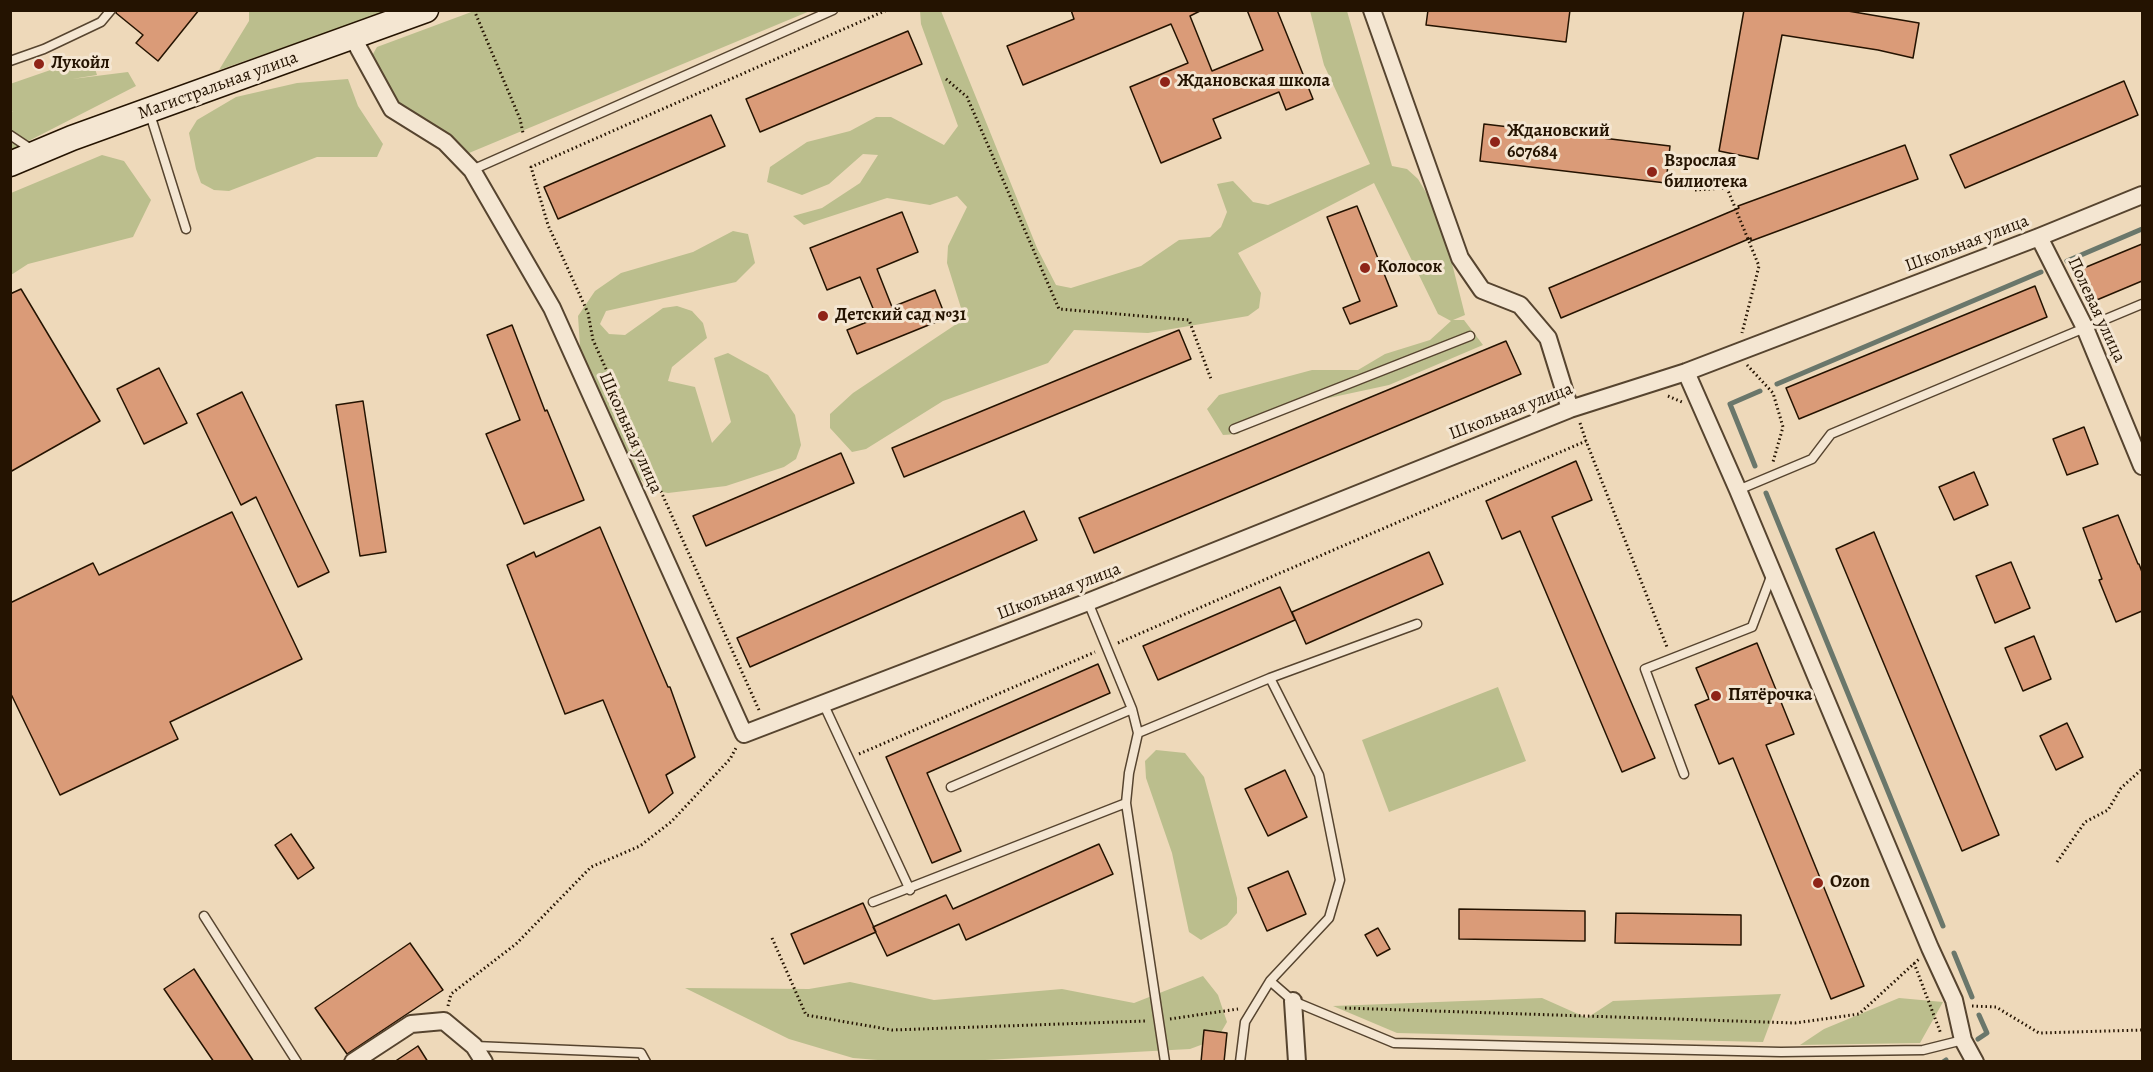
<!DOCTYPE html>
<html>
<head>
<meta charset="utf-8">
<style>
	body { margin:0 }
	#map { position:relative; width:2153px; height:1072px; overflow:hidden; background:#eed9ba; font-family:Alegreya,serif }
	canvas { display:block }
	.frame { position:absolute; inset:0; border:12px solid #241301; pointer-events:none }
</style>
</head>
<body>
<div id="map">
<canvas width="2153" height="1072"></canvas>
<div class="frame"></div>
</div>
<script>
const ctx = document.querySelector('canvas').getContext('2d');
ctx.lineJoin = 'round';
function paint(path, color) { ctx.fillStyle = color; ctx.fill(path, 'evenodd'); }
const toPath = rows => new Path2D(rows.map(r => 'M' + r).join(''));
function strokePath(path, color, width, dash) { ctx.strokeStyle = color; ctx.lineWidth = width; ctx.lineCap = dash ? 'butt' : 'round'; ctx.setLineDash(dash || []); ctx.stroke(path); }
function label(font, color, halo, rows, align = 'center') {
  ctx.font = font + ' Alegreya,serif'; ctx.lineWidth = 6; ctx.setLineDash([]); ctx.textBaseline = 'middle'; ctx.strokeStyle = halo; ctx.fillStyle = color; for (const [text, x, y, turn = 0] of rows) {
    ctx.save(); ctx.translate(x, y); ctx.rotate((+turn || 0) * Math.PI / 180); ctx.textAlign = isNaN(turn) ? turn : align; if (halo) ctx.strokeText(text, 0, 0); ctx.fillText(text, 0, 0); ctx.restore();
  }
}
paint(toPath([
	[249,11,249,10,388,11,219,70,249,21],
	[474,11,810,11,469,153,399,107,370,59,377,47],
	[920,11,941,11,1037,248,1056,285,1071,288,1141,266,1179,240,1210,237,1221,227,1227,212,1217,184,1233,181,1253,202,1268,205,1370,164,1324,65,1310,11,1347,11,1392,166,1407,169,1418,179,1440,216,1465,315,1453,320,1464,320,1483,345,1389,385,1273,410,1259,415,1238,434,1223,435,1207,409,1219,395,1312,370,1358,370,1385,354,1430,340,1451,321,1438,314,1374,183,1238,253,1261,293,1259,308,1248,316,1148,333,1074,330,1048,363,943,401,866,449,852,452,830,428,830,414,853,393,958,323,961,308,947,263,948,246,967,207,957,196,930,205,887,198,804,225,793,216,822,208,860,183,878,155,863,154,829,184,802,195,767,182,770,167,807,142,850,131,876,117,891,117,944,145,958,126,921,24],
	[91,56,97,75,72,79,128,72,136,86,11,150,11,112,13,111,11,111,10,84],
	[348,79,358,106,383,144,377,157,317,157,229,191,214,190,201,183,196,169,189,133,197,120,236,97,297,83],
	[102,155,124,161,151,200,133,237,28,264,11,275,11,193],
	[733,231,748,234,755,263,736,282,606,311,600,324,609,334,625,335,663,308,677,306,692,311,703,323,707,338,672,367,668,381,695,387,712,443,731,422,714,358,728,353,768,375,795,415,801,445,796,459,784,467,726,486,668,493,652,490,639,478,581,362,578,316,595,291,621,273,693,252],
	[1498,687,1526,761,1389,812,1362,740],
	[1156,750,1185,753,1204,777,1237,898,1237,913,1227,925,1201,940,1189,932,1172,853,1146,778,1145,761],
	[1203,976,1218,995,1227,1022,1217,1039,1190,1049,967,1061,890,1061,853,1058,789,1039,685,988,809,989,850,982,934,1000,1062,989,1134,1003],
	[1781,994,1763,1042,1397,1033,1333,1006,1542,998,1587,1018,1613,1001],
	[1899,998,1943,1002,1920,1043,1800,1045,1824,1029]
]), '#bbbe8d');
strokePath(toPath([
	[2067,261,2142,229],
	[1777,384,2041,272],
	[1755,466,1730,404,1760,391],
	[1766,493,1943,926],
	[1954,953,1972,997],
	[1978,1039,1987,1033,1979,1015],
	[1943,1062,1946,1060]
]), '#6a776b', 5);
const building = toPath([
	[117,10,199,10,158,61,136,43,143,35,116,13,117,10],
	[1071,10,1202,10,1190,16,1212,71,1263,50,1247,10,1277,10,1313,99,1286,110,1279,92,1213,119,1221,138,1161,163,1130,87,1188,63,1171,24,1023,85,1007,46,1074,19,1071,10],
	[1428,10,1570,10,1566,42,1426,25,1428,10],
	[1744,10,1842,10,1919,23,1913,58,1878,50,1782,35,1758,159,1719,151,1744,10],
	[908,31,922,64,760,132,746,99,908,31],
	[2124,81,2138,115,1965,188,1950,155,2124,81],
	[711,115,725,146,558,219,544,187,711,115],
	[1484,124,1670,146,1666,183,1480,161,1484,124],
	[1905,145,1918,179,1751,241,1751,238,1561,318,1549,288,1739,208,1738,206,1905,145],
	[1357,206,1397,306,1350,324,1343,308,1360,301,1327,217,1357,206],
	[902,212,918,252,877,269,892,307,935,290,946,318,857,354,847,330,877,318,860,277,827,290,810,248,902,212],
	[2142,244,2142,281,2092,302,2079,270,2142,244],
	[2035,286,2047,317,1799,419,1786,388,2035,286],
	[21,289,100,421,10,472,10,294,21,289],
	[512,325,545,411,547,410,584,500,524,524,486,434,520,420,487,335,512,325],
	[1179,330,1191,359,904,477,892,448,1179,330],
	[1506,341,1521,374,1094,553,1079,518,1506,341],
	[159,368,187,423,144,444,117,389,159,368],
	[242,392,329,572,298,587,256,497,241,505,197,414,242,392],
	[363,401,386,552,360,556,336,405,363,401],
	[2084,427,2098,464,2067,475,2053,439,2084,427],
	[841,453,854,483,706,546,693,516,841,453],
	[1576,461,1592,500,1552,517,1655,758,1622,772,1520,531,1502,539,1486,501,1576,461],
	[1974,472,1988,505,1954,520,1939,487,1974,472],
	[1024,511,1037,540,750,667,737,638,1024,511],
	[232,512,302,659,170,722,178,739,60,795,10,692,10,603,93,563,99,575,232,512],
	[2118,515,2138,564,2139,564,2142,572,2142,611,2116,622,2099,580,2102,579,2083,528,2118,515],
	[600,527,668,687,670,687,695,757,666,775,673,793,649,813,603,700,565,714,507,565,534,552,536,557,600,527],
	[1874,532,1999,835,1962,851,1836,549,1874,532],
	[1429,552,1443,584,1306,644,1292,612,1429,552],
	[2011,562,2030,608,1995,623,1976,576,2011,562],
	[1280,587,1295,620,1158,680,1143,646,1280,587],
	[2034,636,2051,679,2023,691,2005,648,2034,636],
	[1757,643,1794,734,1766,745,1864,986,1831,999,1733,758,1719,764,1695,705,1709,699,1696,668,1757,643],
	[1098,664,1110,693,927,773,961,851,932,863,886,757,1098,664],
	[2067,723,2083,757,2056,770,2040,736,2067,723],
	[1285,770,1307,817,1268,836,1245,789,1285,770],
	[291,834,314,868,298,879,275,845,291,834],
	[1099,844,1113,874,966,940,959,924,887,956,873,927,946,895,953,909,1099,844],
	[1288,871,1306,914,1267,931,1248,888,1288,871],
	[863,903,876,932,804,964,791,934,863,903],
	[1459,909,1585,911,1585,941,1459,939,1459,909],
	[1616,913,1741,915,1741,945,1615,943,1616,913],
	[1378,928,1390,949,1377,956,1365,935,1378,928],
	[410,943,443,990,347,1054,315,1008,410,943],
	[194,969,254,1062,214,1062,164,989,194,969],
	[1204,1030,1227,1033,1224,1062,1201,1062,1204,1030],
	[418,1046,428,1062,394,1062,418,1046]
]);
paint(building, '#da9b78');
strokePath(building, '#241301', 1.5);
const lane = toPath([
	[10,61,44,49,101,22,111,10],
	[149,111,186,229],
	[10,135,34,151],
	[472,170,833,10],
	[1234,429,1470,336],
	[1738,490,1812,459,1831,434,2142,304],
	[1088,602,1132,709,1138,733,1270,678,1319,775,1340,880,1329,918,1270,981,1293,1001,1394,1043,1781,1052,1923,1050,1963,1040],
	[1270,678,1417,624],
	[823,703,910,890],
	[1138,733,1129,773,1126,803,1165,1062],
	[1684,774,1645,669,1752,627,1772,574],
	[951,787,1132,709],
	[873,902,1126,803],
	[204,916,297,1062],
	[475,1046,641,1053,646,1062],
	[1240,1062,1245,1022,1270,981]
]);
const street = toPath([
	[1372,10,1460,258,1482,290,1520,305,1548,338,1570,409],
	[353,38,392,109,445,142,472,170,552,308,744,734,1088,602,1570,409,1686,372,2039,237,2142,195],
	[2039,237,2085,328,2142,466],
	[1686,372,1738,490,1930,948,1954,1000,1963,1040,1975,1062],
	[1293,1001,1297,1062],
	[353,1062,411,1024,444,1021,474,1046,484,1062]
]);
const secondary = toPath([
	[10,164,72,138,426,10]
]);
strokePath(lane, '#56442f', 11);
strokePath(street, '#56442f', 20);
strokePath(secondary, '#241301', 27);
strokePath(toPath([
	[474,10,520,119,523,133],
	[946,79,967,97,1059,309,1189,320,1211,379],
	[1695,190,1727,188,1759,266,1742,333],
	[1747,365,1773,393,1783,427,1773,462],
	[1668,396,1682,402],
	[1580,423,1586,441],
	[1118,643,1586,441,1667,647],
	[759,710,593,340,588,313,548,225,531,167,887,10],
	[859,754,1095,652],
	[2057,862,2085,822,2108,810,2121,788,2142,769],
	[772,938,806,1015,892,1030,1145,1021],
	[1914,963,1941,1034],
	[448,1006,451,994,516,944,591,867,640,846,671,822,730,759,736,748],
	[1972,1006,1996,1007,2039,1033,2142,1030],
	[1345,1008,1795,1023,1859,1014,1919,959],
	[1170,1019,1238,1009]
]), '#241301', 3, [1.5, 3]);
strokePath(lane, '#f4e6d2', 8);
strokePath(street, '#f4e6d2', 16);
strokePath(secondary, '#f4e6d2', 24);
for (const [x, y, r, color] of [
	[39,64,6,"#8f2418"],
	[1165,82,6,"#8f2418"],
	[1495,142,6,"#8f2418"],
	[1652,172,6,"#8f2418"],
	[1365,268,6,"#8f2418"],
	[823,316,6,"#8f2418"],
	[1716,696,6,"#8f2418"],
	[1818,883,6,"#8f2418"]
]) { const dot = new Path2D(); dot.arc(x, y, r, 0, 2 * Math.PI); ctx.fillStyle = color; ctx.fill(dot); strokePath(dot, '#f4e6d2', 2); }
label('bold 18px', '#241301', '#f4e6d2', [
	["Лукойл",51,64],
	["Ждановская школа",1177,82],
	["Ждановский",1507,132],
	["607684",1507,153],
	["Взрослая",1664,162],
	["билиотека",1664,183],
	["Колосок",1377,268],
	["Детский сад №31",835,316],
	["Пятёрочка",1728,696],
	["Ozon",1830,883]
], 'left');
label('18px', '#241301', '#f4e6d2', [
	["Магистральная улица",218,86,-20],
	["Школьная улица",1967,244,-21],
	["Полевая улица",2096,310,65],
	["Школьная улица",1511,412,-21],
	["Школьная улица",630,433,66],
	["Школьная улица",1059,592,-21]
]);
</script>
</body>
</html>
